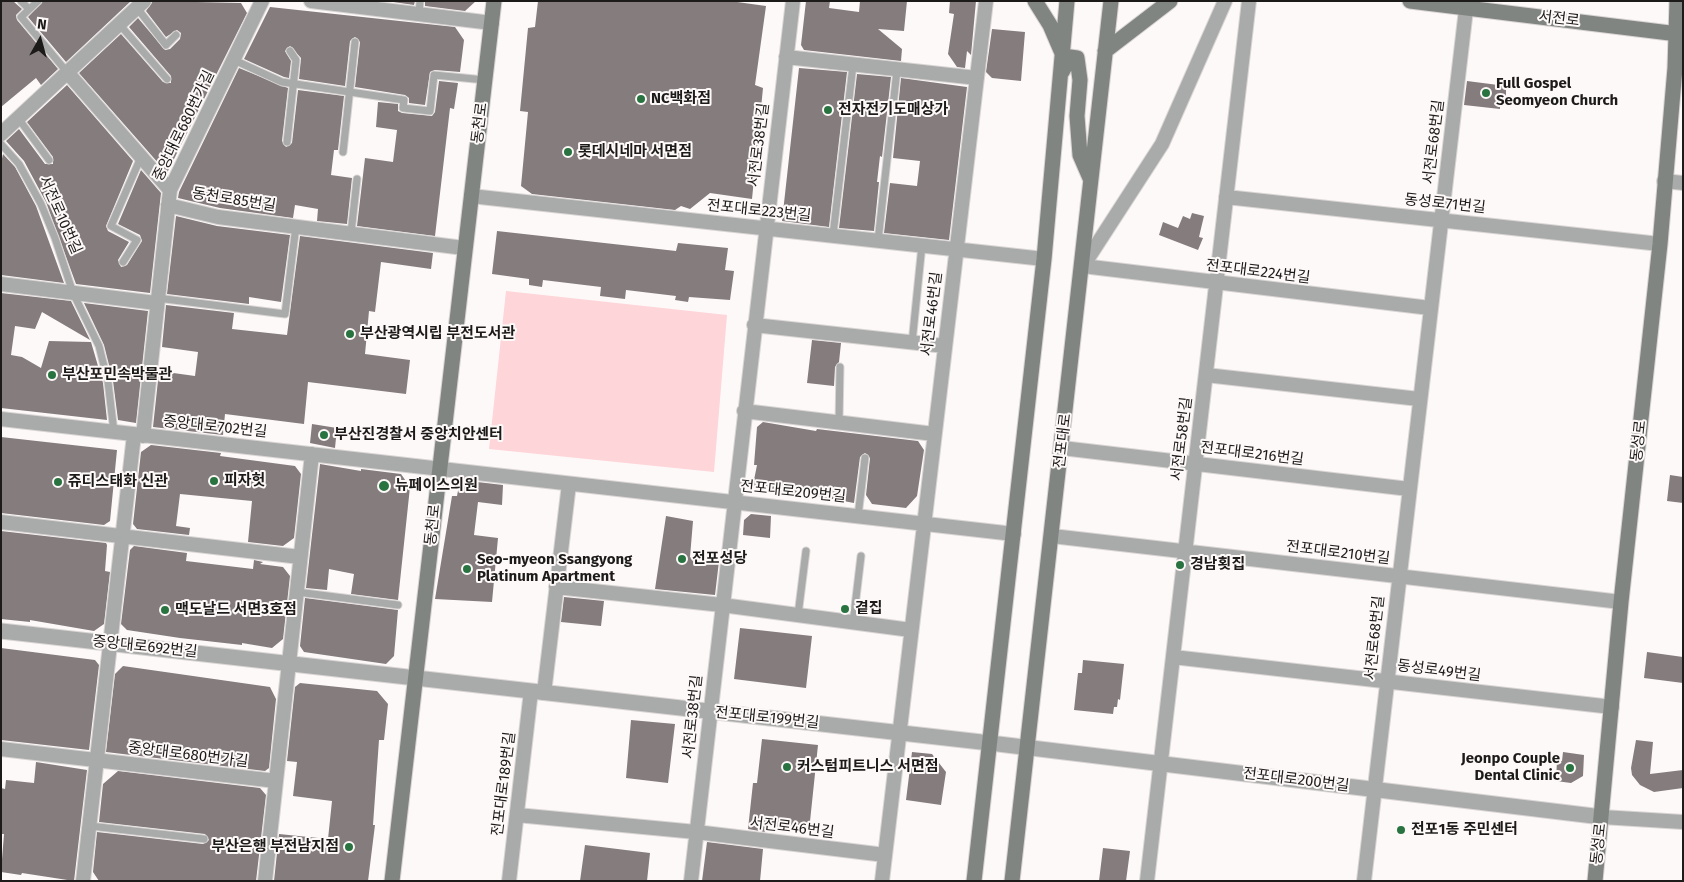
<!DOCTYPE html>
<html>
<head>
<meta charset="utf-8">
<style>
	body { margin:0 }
	#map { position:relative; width:1684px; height:882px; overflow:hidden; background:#fef9f9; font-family:"Fira Sans",sans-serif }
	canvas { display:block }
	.frame { position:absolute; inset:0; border:2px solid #1d1a1a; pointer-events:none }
	.north { position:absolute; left:15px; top:15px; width:50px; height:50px; -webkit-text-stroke:4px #fef9f9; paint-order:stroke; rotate:7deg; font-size:14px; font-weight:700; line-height:20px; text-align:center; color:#1d1a1a }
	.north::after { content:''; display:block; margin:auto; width:18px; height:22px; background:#1d1a1a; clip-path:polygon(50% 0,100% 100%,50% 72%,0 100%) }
</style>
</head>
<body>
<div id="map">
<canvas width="1684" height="882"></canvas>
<div class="frame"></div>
<div class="north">N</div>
</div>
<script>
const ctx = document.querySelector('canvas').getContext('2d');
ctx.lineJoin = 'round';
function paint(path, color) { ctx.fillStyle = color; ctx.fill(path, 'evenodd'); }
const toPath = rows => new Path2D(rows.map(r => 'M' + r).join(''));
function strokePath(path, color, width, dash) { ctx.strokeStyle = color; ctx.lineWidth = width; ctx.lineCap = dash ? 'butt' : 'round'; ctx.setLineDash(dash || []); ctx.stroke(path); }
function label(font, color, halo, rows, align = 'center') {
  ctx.font = font + ' "Fira Sans","Noto Sans KR",sans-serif'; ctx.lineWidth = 4; ctx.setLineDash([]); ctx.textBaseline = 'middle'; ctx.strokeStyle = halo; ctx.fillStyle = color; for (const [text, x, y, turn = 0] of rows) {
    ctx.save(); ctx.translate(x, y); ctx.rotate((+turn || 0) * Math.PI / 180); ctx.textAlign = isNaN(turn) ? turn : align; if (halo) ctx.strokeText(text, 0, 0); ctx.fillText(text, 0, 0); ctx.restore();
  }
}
paint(toPath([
	[506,291,727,315,714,472,489,449]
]), '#fed5d8');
paint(toPath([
	[1,1,13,1,22,9,16,15,17,20,58,69,41,85,36,78,1,107],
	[43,1,131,1,66,62,28,17],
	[153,1,241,3,247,13,167,173,79,73,121,34,163,82,171,83,171,76,129,27,138,18,165,50,170,49,180,39,181,33,177,30,166,37,146,11],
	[386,1,415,1,414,5],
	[425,1,476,1,465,11,425,6],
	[538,1,730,1,766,6,755,85,763,88,752,199,710,193,690,209,681,206,675,210,532,194,521,186,528,112,520,111,528,28,535,27],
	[806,1,830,1,829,8,859,12,860,1,907,1,904,31,878,29,902,49,901,61,804,50,801,45],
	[950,1,976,1,971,55,967,51,965,68,957,67,948,54,954,14,949,13],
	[270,7,455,27,464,40,460,72,435,70,430,72,425,105,409,103,409,98,405,95,355,87,360,42,355,37,350,41,345,86,299,79,301,58,290,46,285,51,291,61,289,78,284,77,244,59],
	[992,29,1025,32,1021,81,992,78,986,72],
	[239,68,288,88,282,141,286,147,292,143,298,90,344,96,338,150,334,150,331,175,352,178,347,224,317,221,318,209,295,205,293,218,220,208,178,198,179,192],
	[799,68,847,72,829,227,782,221],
	[857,74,891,77,882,157,880,156,877,182,879,182,874,231,839,228],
	[901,78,967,87,949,240,884,233,890,183,917,186,920,161,893,158],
	[439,81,458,83,454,109,450,108,435,236,357,226,365,158,393,162,397,130,376,127,378,102,398,104,398,111,402,113,432,116,435,112],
	[1467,81,1506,86,1506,100,1500,102,1500,109,1464,105],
	[67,85,133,161,106,226,108,231,129,242,118,260,121,267,127,265,142,241,140,235,118,224,141,170,161,193,150,293,76,284,46,202,24,161,6,141,19,129,45,164,53,164,53,157,27,122],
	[3,154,15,167,36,206,64,283,1,275,1,163],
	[1192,213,1204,216,1199,237,1203,238,1198,250,1159,235,1163,222,1178,228,1183,216,1190,219],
	[176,216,217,226,290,235,281,302,249,297,249,304,167,294],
	[497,231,676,251,678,243,728,248,725,270,734,271,730,300,689,297,688,302,675,300,676,296,626,290,625,299,600,296,601,287,543,280,542,287,529,285,529,279,492,274],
	[300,236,433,253,431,269,381,262,375,312,369,311,365,354,410,360,406,394,308,382,304,424,225,414,223,435,153,427,159,371,195,376,198,352,162,347,166,305,234,313,232,329,287,335],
	[1,293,71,301,90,340,42,312,35,329,15,326,11,355,22,357,41,368,49,341,91,342,103,383,107,420,1,408],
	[84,303,148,311,136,423,118,420,113,381,104,345],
	[812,340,841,343,839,362,835,367,834,386,807,383],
	[763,422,816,431,817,429,918,441,924,450,917,496,906,508,872,504,866,495,870,458,865,453,860,457,854,503,806,494,758,492,753,485,757,465,754,465,757,427],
	[312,424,337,428,335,448,310,443],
	[1,437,117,450,110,521,104,525,1,513],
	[151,445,221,453,220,456,295,466,301,474,294,538,283,546,248,542,252,501,180,494,176,526,190,528,189,535,137,529,133,524,141,452],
	[320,464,361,471,361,469,401,474,410,487,398,600,351,594,354,574,329,569,327,590,306,588],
	[1670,475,1683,477,1683,503,1667,501],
	[460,480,503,485,502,505,478,502,474,535,498,538,492,602,435,599,452,496,457,496],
	[751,514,771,516,770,538,743,535,744,520],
	[666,516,693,521,690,557,719,561,715,595,655,589],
	[1,531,106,543,107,545,105,571,110,572,104,624,94,631,30,620,30,622,1,619],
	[134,546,187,553,186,561,253,569,254,560,263,562,260,564,283,567,290,576,283,639,272,648,242,643,242,645,180,638,127,630,121,624,130,550],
	[564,597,604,601,601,626,561,622],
	[305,598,398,610,394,656,386,664,304,652,300,646],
	[740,628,812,636,806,688,734,679],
	[1,648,95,660,99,665,89,750,1,740],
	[1647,652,1683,657,1683,683,1644,678],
	[1083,660,1124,664,1120,700,1118,699,1117,707,1114,707,1113,714,1074,710,1078,673,1082,673],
	[123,666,270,687,276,699,269,768,265,771,106,752,115,674],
	[300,683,377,691,388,704,384,740,379,740,373,825,375,825,368,881,274,881,279,834,328,839,332,801,293,796,297,762,287,761,295,687],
	[631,720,675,724,668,783,626,778],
	[762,739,818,745,809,831,766,826,765,832,748,829,753,783,757,783],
	[1636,740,1653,742,1650,774,1683,770,1683,788,1654,792,1640,785,1632,775,1631,768],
	[912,752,932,754,946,772,941,805,906,800],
	[1563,752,1584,755,1583,776,1571,783,1556,781,1557,760,1562,761],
	[36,762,87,770,74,881,22,873,21,875,1,872,4,834,1,834,1,788,5,789,6,780,34,783],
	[118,771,260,788,266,795,256,881,99,881,93,872,97,832,203,844,209,840,205,834,99,822,103,784],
	[707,842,763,849,760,881,702,881],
	[585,845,650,853,647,881,580,881],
	[1103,848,1130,851,1126,881,1099,881]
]), '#857d7d');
const service = toPath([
	[21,1,29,9],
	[38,1,21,17,67,72],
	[137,8,166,45,176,35],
	[419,14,420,1],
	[119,24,167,79],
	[234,60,282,82,404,100,403,108,430,111,434,75,485,80],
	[18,118,49,160],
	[287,142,296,60,290,51],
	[1,144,19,164,41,204,55,238,73,293,99,346,108,382,114,432],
	[343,152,355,42],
	[351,233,357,179],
	[833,235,853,65],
	[878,241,897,70],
	[123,262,137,240,111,226,141,157],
	[157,298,285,314,296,226],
	[912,343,922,245],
	[839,422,840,367],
	[858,516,865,458],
	[297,592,398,605],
	[798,615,806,551],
	[853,623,861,556],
	[90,826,204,839]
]);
const minor = toPath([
	[311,1,492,23],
	[1225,1,1162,144,1083,266,1430,308],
	[786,57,977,78],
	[67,72,170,190],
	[1,134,144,1],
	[1664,181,1683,183],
	[471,196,1044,259],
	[1226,197,1660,244],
	[168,205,218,217,464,248],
	[1,284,156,303],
	[754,325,945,346],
	[1206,375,1419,399],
	[744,411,934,434],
	[1,419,1014,534],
	[143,436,170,190,262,1],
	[1062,448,1409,489],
	[1,522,300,557],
	[1052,536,1621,602],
	[556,587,722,605,911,630],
	[1173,657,1612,707],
	[544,693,569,484],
	[1,749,276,781],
	[517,815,696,832,885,855],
	[1602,817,1683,822],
	[83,881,134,435],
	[265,881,312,454],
	[509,881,531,691],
	[691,881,793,1],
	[882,881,986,1],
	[1147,881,1249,1],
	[1364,881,1467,1]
]);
const tertiary = toPath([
	[1,631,990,743,1602,817]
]);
const secondary = toPath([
	[1035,1,1050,25,1062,53],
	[1410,1,1678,34],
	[1105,51,1170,1],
	[1062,72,1070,57,1077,58,1080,80,1077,116,1080,155,1090,178],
	[392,881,494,1],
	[974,881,1044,259,1067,1],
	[1012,881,1111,1],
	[1595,881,1621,602,1660,244,1675,68,1677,1]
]);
strokePath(service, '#dad5d5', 9);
strokePath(minor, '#dad5d5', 16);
strokePath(tertiary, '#dad5d5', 17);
strokePath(secondary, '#dad5d5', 17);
strokePath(service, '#a8aba9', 7);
strokePath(minor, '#a8aba9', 14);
strokePath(tertiary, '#a8aba9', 15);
strokePath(secondary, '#818582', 15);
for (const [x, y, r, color] of [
	[1486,93,5,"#297341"],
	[641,99,5,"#297341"],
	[828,110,5,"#297341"],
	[568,152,5,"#297341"],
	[350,334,5,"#297341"],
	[52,375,5,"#297341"],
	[324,435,5,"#297341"],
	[214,481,5,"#297341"],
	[58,482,5,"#297341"],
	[384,486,6,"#297341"],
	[682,559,5,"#297341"],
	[1180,565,5,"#297341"],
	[467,569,5,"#297341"],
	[845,609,5,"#297341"],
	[165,610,5,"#297341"],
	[787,767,5,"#297341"],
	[1570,768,5,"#297341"],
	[1401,830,5,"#297341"],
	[349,847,5,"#297341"]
]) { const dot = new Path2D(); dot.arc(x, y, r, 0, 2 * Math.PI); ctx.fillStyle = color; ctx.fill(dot); strokePath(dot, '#fef9f9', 2); }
label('15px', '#1d1a1a', '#fef9f9', [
	["서전로",1559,19,7],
	["동천로",480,123,-83],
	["중앙대로680번가길",184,126,-64],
	["서전로68번길",1434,142,-83],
	["서전로38번길",759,145,-83],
	["동천로85번길",234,200,9],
	["동성로71번길",1445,204,6],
	["전포대로223번길",759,211,6],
	["서전로10번길",60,215,66],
	["전포대로224번길",1258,272,7],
	["서전로46번길",932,314,-83],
	["중앙대로702번길",215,427,6],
	["서전로58번길",1182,439,-83],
	["전포대로",1063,441,-83],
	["동성로",1639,441,-84],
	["전포대로216번길",1252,454,7],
	["전포대로209번길",793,492,6],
	["동천로",433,525,-84],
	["전포대로210번길",1338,553,7],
	["서전로68번길",1375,638,-84],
	["중앙대로692번길",145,647,6],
	["동성로49번길",1439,671,7],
	["서전로38번길",693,717,-84],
	["전포대로199번길",767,718,6],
	["중앙대로680번가길",188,755,7],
	["전포대로200번길",1296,780,7],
	["전포대로189번길",504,784,-83],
	["서전로46번길",792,828,7],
	["동성로",1599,844,-84]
]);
label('bold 15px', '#1d1a1a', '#fef9f9', [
	["Full Gospel",1496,84],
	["Seomyeon Church",1496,101],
	["NC백화점",651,99],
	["전자전기도매상가",838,110],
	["롯데시네마 서면점",578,152],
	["부산광역시립 부전도서관",360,334],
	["부산포민속박물관",62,375],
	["부산진경찰서 중앙치안센터",334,435],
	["피자헛",224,481],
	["쥬디스태화 신관",68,482],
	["뉴페이스의원",395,486],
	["전포성당",692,559],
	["Seo-myeon Ssangyong",477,560],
	["Platinum Apartment",477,577],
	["경남횟집",1190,565],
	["곁집",855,609],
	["맥도날드 서면3호점",175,610],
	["Jeonpo Couple",1560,759,"right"],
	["Dental Clinic",1560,776,"right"],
	["커스텀피트니스 서면점",797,767],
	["전포1동 주민센터",1411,830],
	["부산은행 부전남지점",339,847,"right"]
], 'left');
</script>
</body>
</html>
